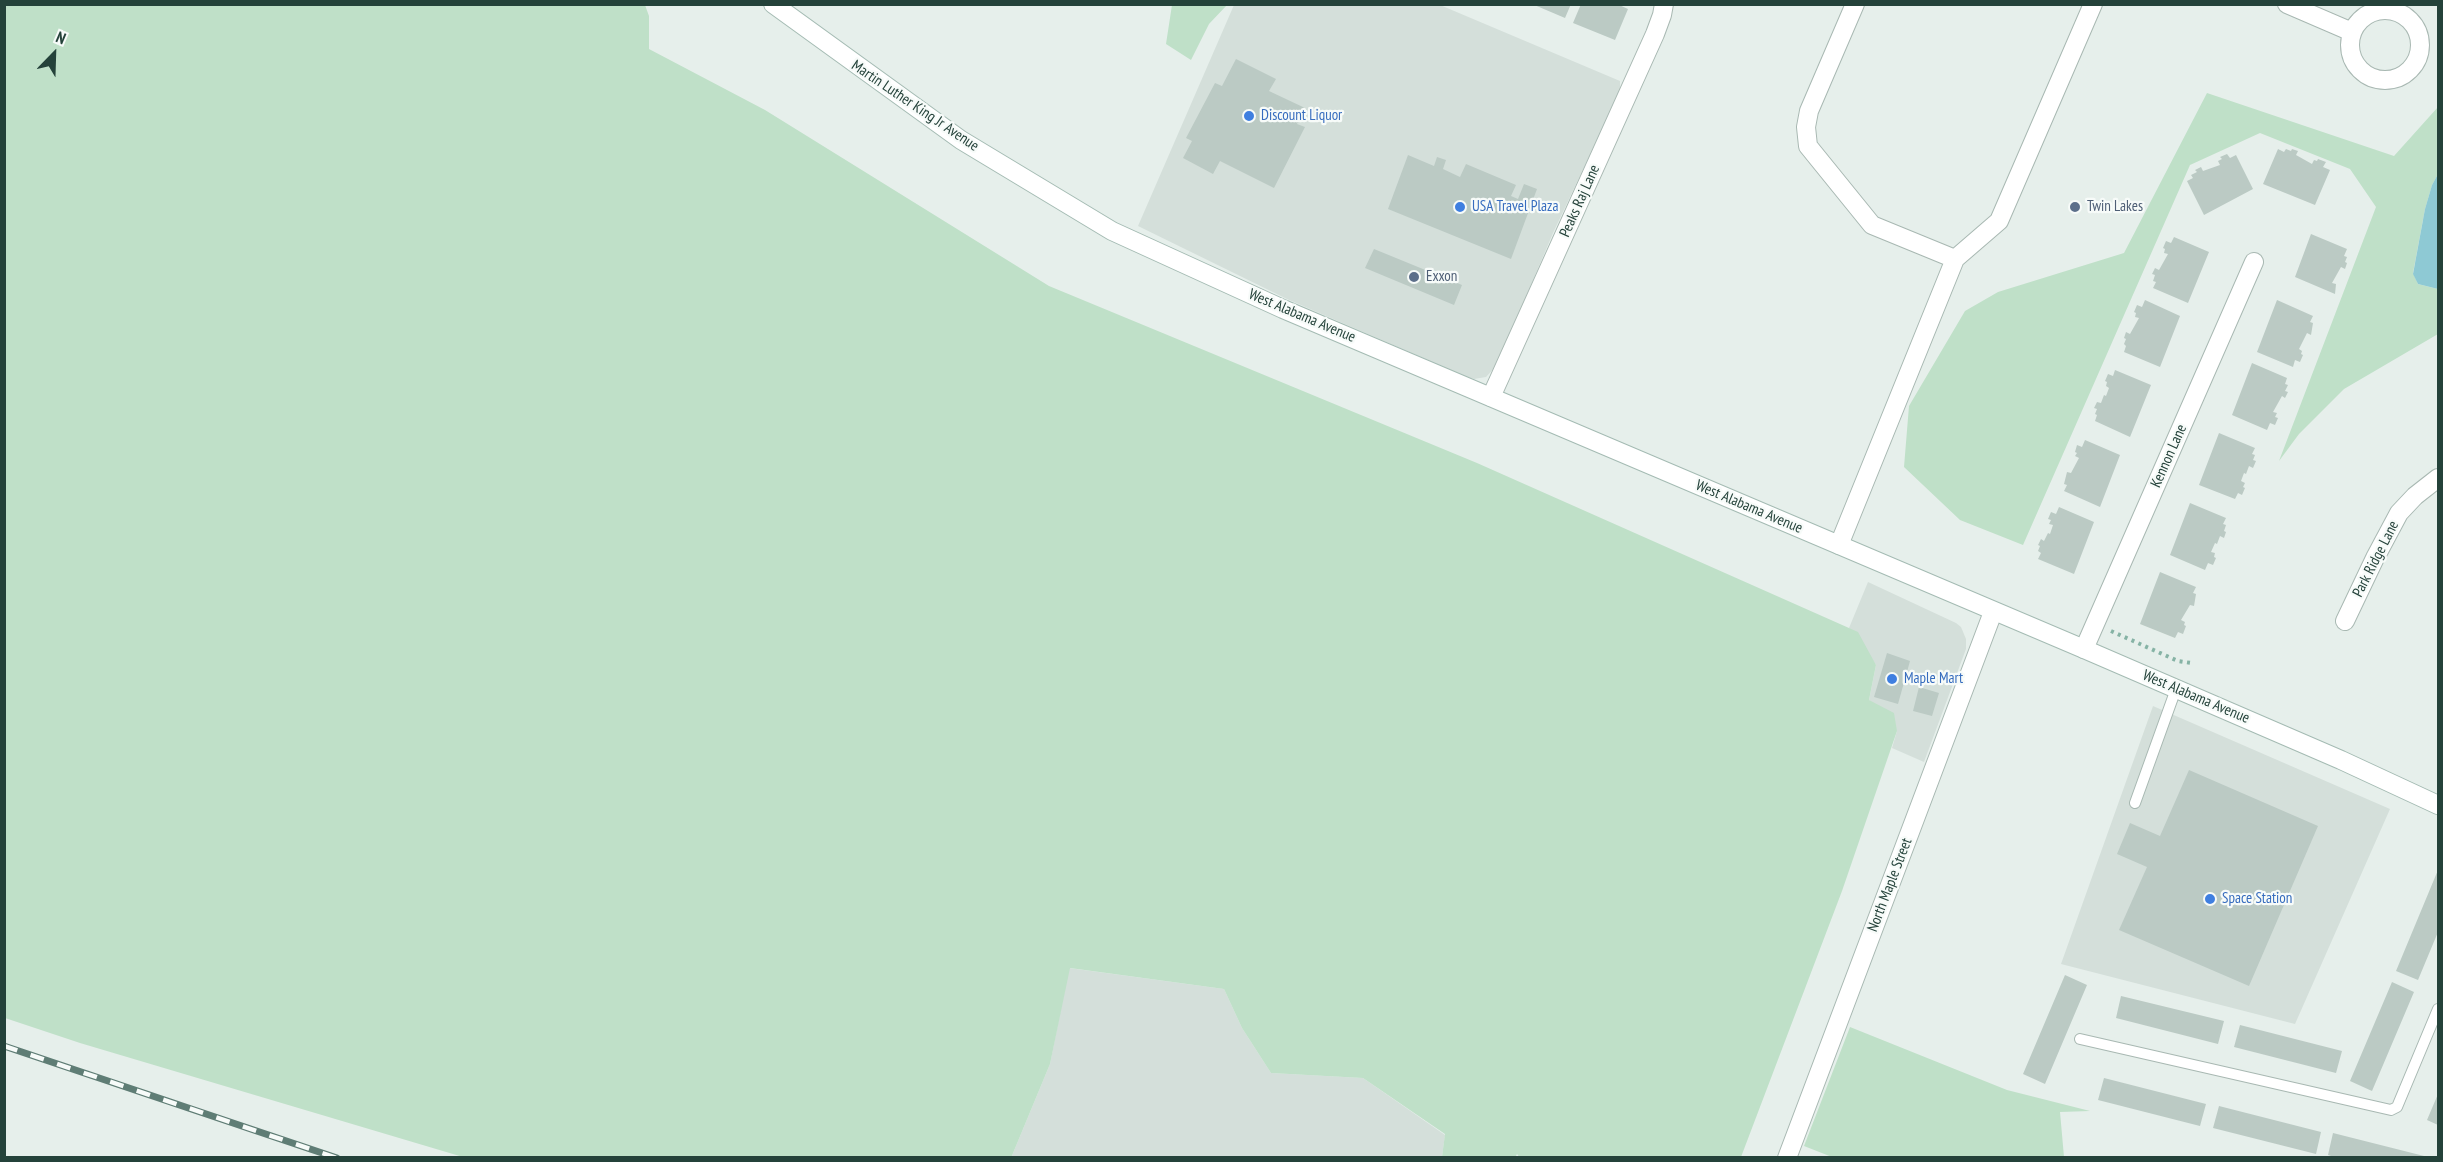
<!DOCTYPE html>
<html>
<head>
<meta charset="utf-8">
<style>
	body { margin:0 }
	#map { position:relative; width:2443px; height:1162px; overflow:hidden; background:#e6efeb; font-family:"PT Sans Narrow",sans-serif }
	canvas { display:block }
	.frame { position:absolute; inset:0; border:6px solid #24423a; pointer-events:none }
	.north { position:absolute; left:24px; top:24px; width:60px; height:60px; -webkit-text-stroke:4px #f7fbf9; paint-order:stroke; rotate:23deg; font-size:16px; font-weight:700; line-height:24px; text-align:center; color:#24423a }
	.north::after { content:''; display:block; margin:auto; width:21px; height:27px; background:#24423a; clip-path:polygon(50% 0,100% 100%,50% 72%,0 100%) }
</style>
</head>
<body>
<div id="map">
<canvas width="2443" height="1162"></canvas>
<div class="frame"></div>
<div class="north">N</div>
</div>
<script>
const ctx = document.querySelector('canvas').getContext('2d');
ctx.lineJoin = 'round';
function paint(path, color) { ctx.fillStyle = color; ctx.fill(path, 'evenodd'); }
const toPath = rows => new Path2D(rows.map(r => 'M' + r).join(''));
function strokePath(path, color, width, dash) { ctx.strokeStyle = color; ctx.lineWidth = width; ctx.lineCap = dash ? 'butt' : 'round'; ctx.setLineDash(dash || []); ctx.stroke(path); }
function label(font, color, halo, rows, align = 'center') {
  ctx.font = font + ' "PT Sans Narrow",sans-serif'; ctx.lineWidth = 4.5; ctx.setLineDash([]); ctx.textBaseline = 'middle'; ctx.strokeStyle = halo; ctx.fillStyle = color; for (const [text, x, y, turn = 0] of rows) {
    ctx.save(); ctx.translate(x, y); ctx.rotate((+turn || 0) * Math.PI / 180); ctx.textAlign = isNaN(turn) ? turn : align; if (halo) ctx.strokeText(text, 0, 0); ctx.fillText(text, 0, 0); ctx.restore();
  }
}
paint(toPath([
	[1234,5,1440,5,1620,81,1620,91,1553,233,1497,365,1486,377,1474,379,1467,377,1287,299,1138,226],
	[1868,582,1956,623,1961,627,1966,639,1966,649,1924,762,1892,748,1897,731,1869,700,1876,665,1849,628],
	[2153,706,2390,809,2295,1024,2061,964],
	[1069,968,1224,989,1242,1028,1271,1073,1363,1078,1445,1135,1442,1157,1011,1158,1050,1064]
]), '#d4dfda');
paint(toPath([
	[5,4,645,5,649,16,649,49,765,110,1049,286,1477,463,1858,632,1876,665,1869,700,1894,713,1897,731,1842,891,1741,1157,1520,1158,1517,1154,1515,1158,1442,1157,1445,1134,1363,1078,1271,1073,1242,1028,1224,989,1070,968,1050,1064,1011,1158,463,1157,80,1043,5,1018],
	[1172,5,1227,5,1209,24,1191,60,1166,44],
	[2207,93,2394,156,2438,107,2438,174,2432,185,2425,209,2413,273,2418,284,2438,289,2438,334,2344,389,2299,434,2279,461,2376,207,2350,169,2260,133,2190,165,2023,545,1960,520,1904,467,1909,406,1965,311,1998,292,2124,253],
	[1850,1027,2007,1090,2090,1111,2060,1112,2064,1157,1832,1157,1804,1146]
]), '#bfe0c8');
paint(toPath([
	[2438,174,2438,289,2418,284,2413,274,2425,209,2432,185]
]), '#8ec9d4');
paint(toPath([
	[1532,4,1571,4,1565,18],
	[1581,4,1617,4,1628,9,1615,40,1573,23],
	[1236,59,1276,79,1269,91,1305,108,1297,124,1305,127,1274,188,1220,161,1213,174,1183,158,1192,141,1186,138,1215,83,1222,86],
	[2278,149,2284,152,2286,149,2291,151,2292,149,2298,151,2296,155,2312,164,2314,160,2317,161,2318,159,2326,162,2323,167,2330,170,2315,205,2263,184],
	[2227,154,2230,158,2236,155,2253,189,2204,215,2187,181,2193,178,2191,175,2197,172,2195,170,2201,167,2203,171,2220,165,2218,161,2222,159,2220,157],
	[1408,155,1434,166,1437,157,1446,160,1443,169,1460,177,1466,164,1516,185,1511,196,1518,199,1524,184,1537,189,1511,259,1388,209],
	[2311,234,2347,249,2344,256,2347,257,2345,262,2347,263,2345,269,2341,267,2332,283,2336,284,2335,294,2295,277],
	[2174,237,2209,252,2188,303,2153,288,2156,282,2153,281,2155,275,2152,274,2155,268,2159,270,2168,254,2164,253,2165,249,2163,248,2166,241,2171,243],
	[1374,249,1462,285,1454,305,1365,268],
	[2145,300,2180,316,2160,367,2124,352,2126,346,2124,344,2126,339,2124,338,2126,332,2130,334,2139,318,2135,317,2136,313,2134,312,2137,305,2142,307],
	[2277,300,2313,316,2310,322,2313,323,2311,335,2307,333,2299,349,2302,351,2301,354,2303,355,2300,362,2295,360,2293,367,2257,352],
	[2252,363,2287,378,2285,384,2288,385,2285,391,2288,392,2285,398,2282,396,2273,412,2277,413,2275,417,2278,418,2275,425,2270,423,2267,430,2232,415],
	[2115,370,2151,385,2130,437,2095,421,2097,415,2095,414,2097,409,2094,408,2097,402,2101,403,2104,395,2106,396,2109,388,2106,386,2107,382,2105,381,2108,374,2113,376],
	[2219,433,2255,448,2252,454,2255,455,2253,460,2256,461,2253,468,2249,466,2246,474,2244,473,2241,481,2245,483,2243,487,2245,488,2242,495,2238,493,2235,499,2199,485],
	[2085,440,2120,455,2100,507,2064,491,2067,485,2064,484,2067,472,2071,473,2079,458,2075,456,2077,453,2075,452,2077,445,2082,447],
	[2190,503,2226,518,2223,524,2226,525,2224,531,2226,532,2224,538,2220,536,2217,544,2215,543,2211,552,2215,553,2214,557,2216,558,2213,565,2208,563,2205,570,2170,555],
	[2059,507,2094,522,2074,574,2038,559,2041,553,2038,551,2040,546,2038,545,2041,539,2044,541,2048,533,2050,534,2053,525,2049,524,2051,520,2048,519,2051,512,2056,514],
	[2160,572,2196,587,2193,593,2196,594,2194,606,2190,605,2181,620,2185,622,2184,625,2186,626,2183,634,2178,632,2175,638,2140,624],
	[1887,653,1910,661,1898,704,1874,697],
	[1919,687,1939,693,1932,716,1913,711],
	[2189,770,2318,826,2249,986,2119,930,2147,867,2117,854,2130,823,2160,836],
	[2438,870,2438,932,2418,980,2396,971],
	[2065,975,2087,985,2045,1084,2023,1074],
	[2392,982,2414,992,2372,1091,2350,1081],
	[2121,996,2224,1021,2218,1044,2116,1018],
	[2240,1025,2342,1051,2336,1073,2234,1047],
	[2104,1078,2206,1104,2200,1126,2098,1100],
	[2438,1094,2438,1125,2427,1120],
	[2219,1106,2321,1132,2316,1154,2213,1128],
	[2333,1133,2428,1157,2428,1158,2337,1158,2328,1155]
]), '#bbcac4');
const service = toPath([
	[2135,803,2176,689],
	[2080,1039,2391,1110,2397,1107,2438,1009]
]);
const minor = toPath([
	[1855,4,1809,111,1806,127,1808,146,1872,225,1955,259],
	[2287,4,2352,32],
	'2350 45a35 35 0 1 1 70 0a35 35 0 1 1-70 0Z',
	[1491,397,1655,34,1662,15,1664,4],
	[1839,545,1955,259,1999,221,2093,4],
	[2345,621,2375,558,2399,513,2415,496,2438,478],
	[2084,649,2254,262],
	[1787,1158,1993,612]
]);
const secondary = toPath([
	[773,4,961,140,1112,231,1283,309,2084,649,2341,760,2438,805]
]);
strokePath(service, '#a8b8b2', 12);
strokePath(minor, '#a8b8b2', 20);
strokePath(secondary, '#a4bbb3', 20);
strokePath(toPath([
	[2111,631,2178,661,2191,663]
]), '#86b3a5', 4, [3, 4.5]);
strokePath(service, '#fff', 10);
strokePath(minor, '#fff', 18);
strokePath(secondary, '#fff', 18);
const rail = toPath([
	[4,1046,337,1158]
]);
strokePath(rail, '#5f7d75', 7);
strokePath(rail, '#f7fbf9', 4.5, [14]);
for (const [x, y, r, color] of [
	[1249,116,6,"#3f7fe0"],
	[1460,207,6,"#3f7fe0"],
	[2075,207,6,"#5c6f8a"],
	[1414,277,6,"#5c6f8a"],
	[1892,679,6,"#3f7fe0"],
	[2210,899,6,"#3f7fe0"]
]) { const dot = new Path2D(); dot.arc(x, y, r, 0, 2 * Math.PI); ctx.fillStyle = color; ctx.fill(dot); strokePath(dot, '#f7fbf9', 2); }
label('15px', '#24423a', '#f7fbf9', [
	["Martin Luther King Jr Avenue",915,106,34],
	["Peaks Raj Lane",1580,201,-66],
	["West Alabama Avenue",1302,316,23],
	["Kennon Lane",2169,456,-66],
	["West Alabama Avenue",1749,507,23],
	["Park Ridge Lane",2376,559,-63],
	["West Alabama Avenue",2196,697,23],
	["North Maple Street",1890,885,-69]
]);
label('15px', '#366cbe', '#f7fbf9', [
	["Discount Liquor",1261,116],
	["USA Travel Plaza",1472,207],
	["Maple Mart",1904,679],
	["Space Station",2222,899]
], 'left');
label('15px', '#4e5e75', '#f7fbf9', [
	["Twin Lakes",2087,207],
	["Exxon",1426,277]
], 'left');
</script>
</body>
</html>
